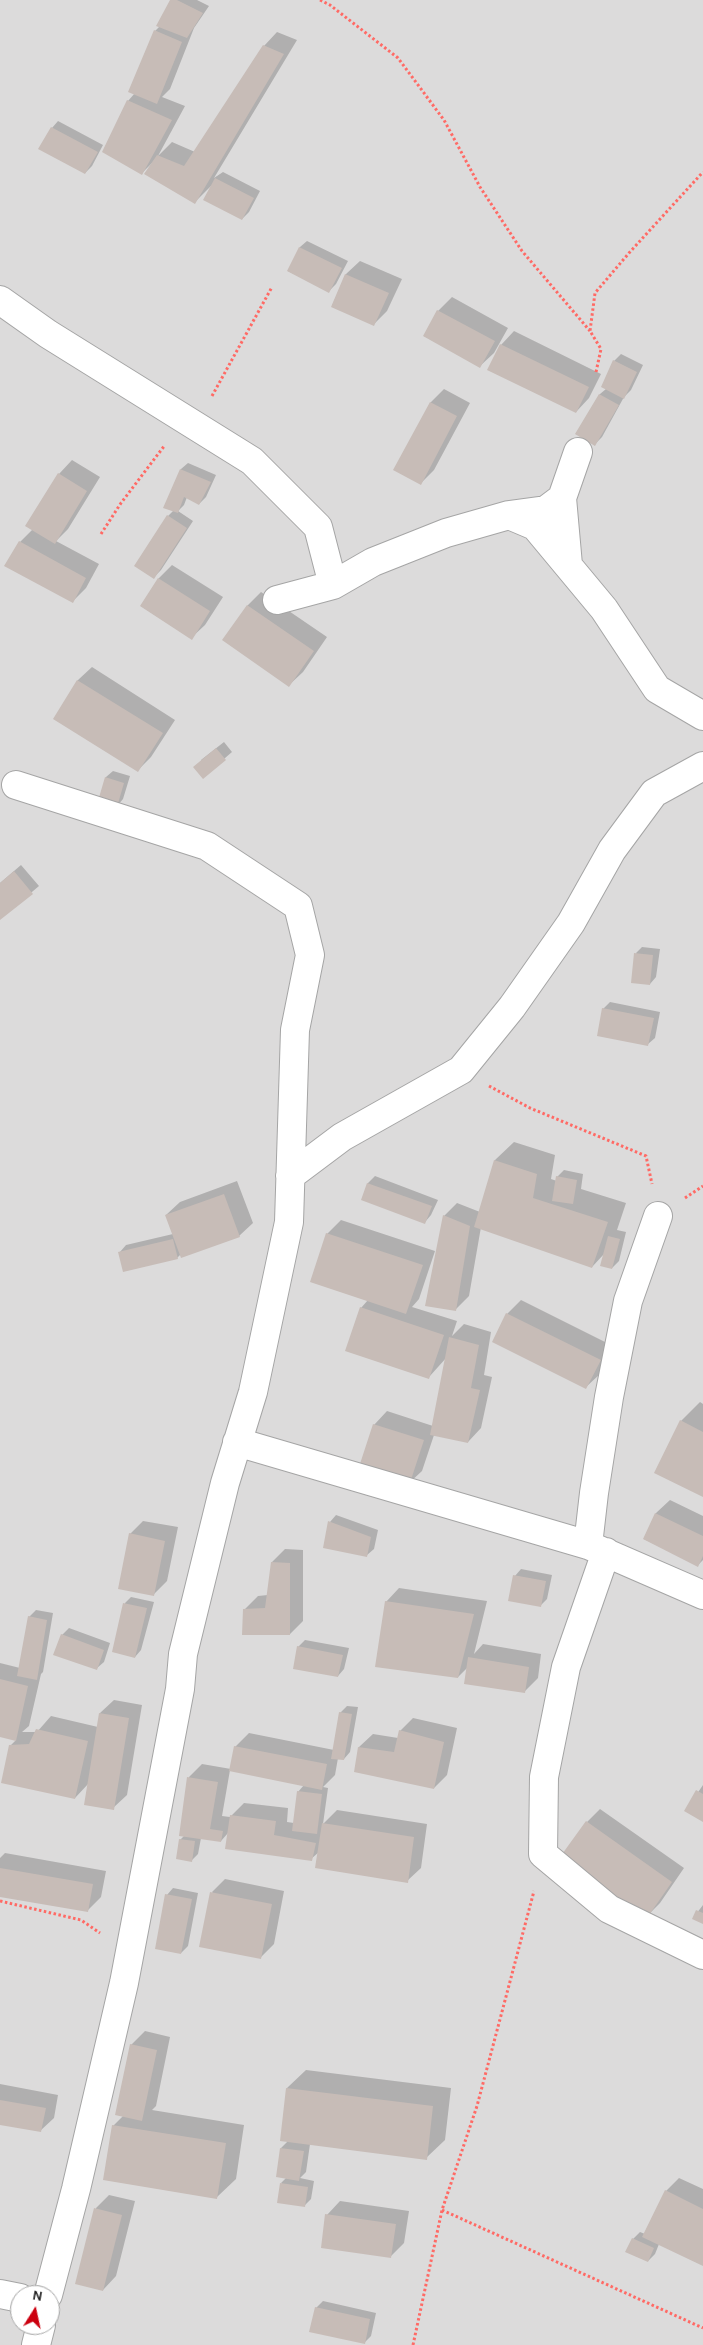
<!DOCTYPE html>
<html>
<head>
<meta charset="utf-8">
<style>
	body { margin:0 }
	#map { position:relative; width:703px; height:2345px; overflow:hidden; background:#efebe4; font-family:Karla,sans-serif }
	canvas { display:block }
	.north { position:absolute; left:10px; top:2285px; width:50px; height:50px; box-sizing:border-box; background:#fff; border:1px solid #a5a5a5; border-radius:50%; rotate:10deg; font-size:14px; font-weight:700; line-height:20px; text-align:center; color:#1e1e1e }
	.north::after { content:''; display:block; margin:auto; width:18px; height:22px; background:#cc000f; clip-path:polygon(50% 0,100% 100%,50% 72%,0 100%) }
</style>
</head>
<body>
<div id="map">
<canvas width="703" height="2345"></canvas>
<div class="north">N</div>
</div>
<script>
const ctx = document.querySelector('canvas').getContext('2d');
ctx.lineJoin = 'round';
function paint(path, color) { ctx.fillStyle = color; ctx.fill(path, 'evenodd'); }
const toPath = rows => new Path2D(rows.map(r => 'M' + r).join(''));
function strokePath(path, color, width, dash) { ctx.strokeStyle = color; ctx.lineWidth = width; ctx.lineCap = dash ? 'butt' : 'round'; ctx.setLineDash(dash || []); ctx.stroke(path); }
paint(toPath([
	[0,0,703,0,703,2345,0,2345],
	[20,2295,50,2295,50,2325,20,2325]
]), '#dcdbdb');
paint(toPath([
	[171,0,197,0,209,6,194,28,170,89,162,97,185,106,158,156,172,142,195,152,264,46,277,32,297,40,214,178,223,172,260,191,249,212,242,219,211,186,195,202,152,163,142,173,128,101,135,93,155,31,160,26],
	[58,121,103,145,92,166,85,173,52,128],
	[307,241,348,261,336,284,329,291,288,271,300,247],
	[360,261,402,279,387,311,374,324,332,306,346,274],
	[452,297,508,328,494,353,480,366,424,336,438,311],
	[514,331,601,374,589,398,576,412,501,345],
	[621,354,643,365,631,390,624,397,602,437,595,444,576,434,600,394,606,389,614,361],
	[444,389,470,403,434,470,421,483,395,469,431,402],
	[72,460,100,477,68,529,56,541,99,564,86,588,72,602,20,542,33,529,27,526,59,474],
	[188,463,216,475,206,497,199,504,187,497,184,505,178,511,193,521,161,570,154,577,168,516,174,510,165,507,181,469],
	[172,565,223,597,205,625,191,638,141,606,159,578],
	[261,592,327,637,303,672,289,685,224,640,248,605],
	[92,667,175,720,151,757,138,770,55,718,78,680],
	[224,742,232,752,203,777,201,760],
	[113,771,130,776,123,799,117,806,99,800,106,777],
	[21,865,39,886,0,919,0,883],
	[642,947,660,949,656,977,650,984,636,953],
	[610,1002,660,1012,655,1038,648,1044,603,1009],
	[514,1142,555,1155,551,1179,557,1181,557,1177,564,1170,583,1174,581,1189,626,1203,617,1230,626,1232,619,1261,612,1268,604,1254,592,1267,481,1227,469,1296,455,1310,444,1216,457,1203,480,1212,495,1160],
	[375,1176,438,1200,431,1215,425,1222,362,1199,368,1183],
	[237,1181,253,1223,239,1236,181,1254,177,1258,120,1252,126,1245,173,1234,166,1215,180,1202],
	[341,1220,435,1251,419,1299,412,1307,457,1321,452,1336,464,1324,491,1332,484,1375,492,1377,481,1428,468,1442,434,1435,422,1471,408,1484,374,1425,387,1411,433,1426,447,1357,429,1377,361,1308,368,1300,327,1234],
	[521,1300,613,1346,600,1374,586,1387,507,1314],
	[700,1402,703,1404,703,1496,681,1421],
	[670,1500,703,1516,703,1560,698,1565,644,1539,656,1513],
	[336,1515,378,1530,374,1549,367,1555,330,1522],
	[143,1521,178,1527,167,1581,154,1594,130,1534],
	[285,1549,303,1550,303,1621,290,1634,245,1609,258,1596,268,1595,272,1562],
	[521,1569,552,1575,547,1599,540,1606,515,1576],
	[399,1588,487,1601,474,1654,483,1644,541,1654,538,1678,524,1692,468,1667,458,1677,386,1602],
	[131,1597,154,1602,141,1650,135,1657,125,1603],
	[36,1610,53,1613,43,1672,41,1674,29,1726,22,1732,37,1732,51,1716,98,1727,100,1713,114,1700,142,1705,127,1795,113,1808,89,1783,75,1798,10,1746,16,1740,0,1736,0,1663,20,1668,29,1617],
	[69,1628,110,1643,104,1662,97,1668,62,1635],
	[305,1640,349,1648,344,1669,338,1676,298,1647],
	[347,1706,358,1707,350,1752,344,1759,338,1758,335,1775,323,1787,328,1788,323,1824,337,1810,427,1824,421,1868,407,1881,319,1852,311,1859,228,1833,221,1841,201,1838,198,1854,191,1861,180,1840,184,1836,189,1777,202,1764,231,1769,235,1747,249,1733,334,1750,340,1713],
	[230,1770,304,1785,298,1792,294,1823,287,1822,288,1808,244,1803,230,1817,222,1816],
	[413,1718,457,1728,447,1775,434,1788,355,1771,359,1747,373,1734,398,1738,400,1731],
	[703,1785,703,1820,686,1810],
	[600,1809,684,1868,660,1903,647,1916,587,1822],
	[5,1853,106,1871,101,1897,88,1910,0,1895,0,1858],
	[225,1879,284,1891,274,1944,260,1958,212,1892],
	[173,1888,198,1893,188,1946,181,1953,167,1895],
	[703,1905,703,1923,693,1918],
	[145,2031,170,2037,156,2106,152,2110,244,2125,236,2179,217,2197,113,2126,124,2115,131,2045],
	[306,2070,451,2088,445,2140,426,2158,310,2144,306,2172,300,2178,314,2181,311,2199,304,2206,281,2183,287,2177,281,2148,288,2141,287,2088],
	[0,2084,58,2095,54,2118,40,2131,0,2123],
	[679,2178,703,2189,703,2265,659,2244,655,2254,648,2261,633,2239,640,2232,645,2234,666,2191],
	[109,2195,135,2201,116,2276,103,2290,96,2208],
	[340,2201,409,2211,404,2243,391,2256,327,2215],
	[323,2301,376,2313,371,2336,364,2343,316,2308]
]), '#0003');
paint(toPath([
	[170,0,177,0,203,13,187,38,156,26],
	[154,30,182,42,157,104,128,92],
	[263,45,284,54,195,204,144,174,157,155,184,166],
	[127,100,172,120,142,175,102,152],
	[51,127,98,152,85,174,38,149],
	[215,178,254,198,242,220,203,200],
	[299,247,342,268,329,293,287,271],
	[345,274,389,293,374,326,331,307],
	[437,310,495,341,480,368,423,336],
	[500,344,589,387,576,413,487,370],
	[613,360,637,372,624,399,601,387],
	[599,394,619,405,595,446,575,434],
	[430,402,457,416,421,485,393,470],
	[180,469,211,482,199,505,184,497,178,513,163,508],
	[58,473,87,491,55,544,25,526],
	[167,515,187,528,154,579,134,566],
	[19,541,86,578,73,603,4,566],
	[158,578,210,611,192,640,140,606],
	[247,605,314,651,289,687,222,640],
	[77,680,163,733,138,772,53,719],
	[216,748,226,760,203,779,193,767],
	[105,777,124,783,117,807,98,801],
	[14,871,33,894,0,920,0,883],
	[634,953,653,955,650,985,631,983],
	[602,1008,654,1018,648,1046,597,1036],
	[494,1160,537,1174,533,1198,608,1222,592,1268,474,1227],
	[556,1176,577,1180,573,1204,552,1201],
	[367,1183,432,1206,425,1224,361,1200],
	[224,1194,240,1237,181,1258,165,1215],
	[443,1215,470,1226,456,1311,425,1306],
	[326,1233,423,1265,406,1314,310,1282],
	[608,1236,620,1239,612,1269,600,1266],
	[173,1239,178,1259,123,1272,118,1252],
	[360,1307,444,1335,429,1379,345,1351],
	[506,1313,601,1360,586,1389,492,1342],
	[449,1337,479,1345,471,1388,480,1390,468,1443,430,1435],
	[680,1420,703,1432,703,1497,654,1473],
	[373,1424,424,1440,409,1486,358,1470],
	[655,1513,703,1536,703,1556,698,1567,643,1539],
	[328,1521,371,1537,367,1557,323,1548],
	[129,1533,165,1541,154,1596,118,1589],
	[271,1562,290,1563,290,1635,242,1635,243,1609,265,1608],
	[513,1575,546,1581,541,1607,508,1601],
	[385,1601,474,1614,458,1678,375,1667],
	[123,1603,147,1608,135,1658,112,1652],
	[28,1616,47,1620,37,1680,17,1676],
	[61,1634,104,1650,97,1670,53,1655],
	[297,1646,343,1655,338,1677,293,1669],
	[468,1657,529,1667,525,1693,464,1684],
	[0,1679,28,1686,16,1741,0,1737],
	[339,1712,352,1714,344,1760,331,1759],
	[99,1713,129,1718,114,1810,84,1805],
	[36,1729,88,1741,75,1799,1,1783,9,1745,29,1744],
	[399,1730,444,1742,434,1789,354,1772,358,1747,394,1752],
	[234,1746,327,1764,322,1790,229,1771],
	[187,1777,218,1782,210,1829,223,1831,221,1842,179,1836],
	[696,1790,703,1794,703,1822,684,1811],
	[297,1791,322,1794,317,1834,292,1831],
	[230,1815,276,1821,274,1835,316,1843,312,1861,225,1849],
	[586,1821,672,1882,647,1918,560,1857],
	[322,1823,414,1837,408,1883,315,1868],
	[179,1839,195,1841,192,1862,176,1859],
	[0,1868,93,1884,88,1912,0,1897],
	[210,1892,272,1904,261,1959,199,1947],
	[165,1894,192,1899,181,1954,155,1949],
	[696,1910,703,1913,703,1924,692,1919],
	[130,2044,157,2050,142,2121,115,2115],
	[286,2088,433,2106,427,2160,280,2141],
	[0,2100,46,2108,41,2132,0,2125],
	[112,2125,226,2143,217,2199,103,2180],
	[280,2148,304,2151,299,2181,276,2177],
	[280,2183,308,2187,305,2207,277,2203],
	[665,2190,703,2209,703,2266,642,2237],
	[94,2208,122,2215,103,2291,75,2284],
	[325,2214,396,2224,391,2258,321,2248],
	[632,2238,654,2248,648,2262,625,2252],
	[315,2307,370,2319,365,2344,309,2332]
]), '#c7bcb7');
const minor = toPath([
	[0,300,48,334,252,461,318,527,333,585],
	[562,498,568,565],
	[509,515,546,510,562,498,578,452],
	[277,600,333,585,373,562,446,533,509,515,535,526,604,609,657,689,703,716],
	[16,785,207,846,298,906,310,955,295,1030,289,1222,253,1392,225,1483,183,1654,180,1689,124,1983,76,2189,48,2295],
	[290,1176,342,1137,461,1070,512,1007,571,923,612,850,654,793,703,766],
	[237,1442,588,1545,703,1595],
	[588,1545,594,1493,609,1397,628,1301,658,1216],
	[606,1552,566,1667,544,1777,543,1854,609,1909,703,1955],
	[0,2294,20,2298],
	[36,2345,41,2325]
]);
strokePath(minor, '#a5a5a5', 30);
strokePath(toPath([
	[320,0,330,5,398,58,444,120,480,187,522,251,590,331],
	[596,372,601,349,590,331,595,293,629,253,703,172],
	[212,396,272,287],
	[101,534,121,503,165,445],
	[489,1086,530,1108,646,1156,652,1184],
	[685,1198,703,1186],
	[0,1901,81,1920,100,1933],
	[442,2210,703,2328],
	[413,2345,442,2210,477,2106,534,1891]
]), '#ff6a65', 3, [2.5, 2.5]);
strokePath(minor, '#fff', 28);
</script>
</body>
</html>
